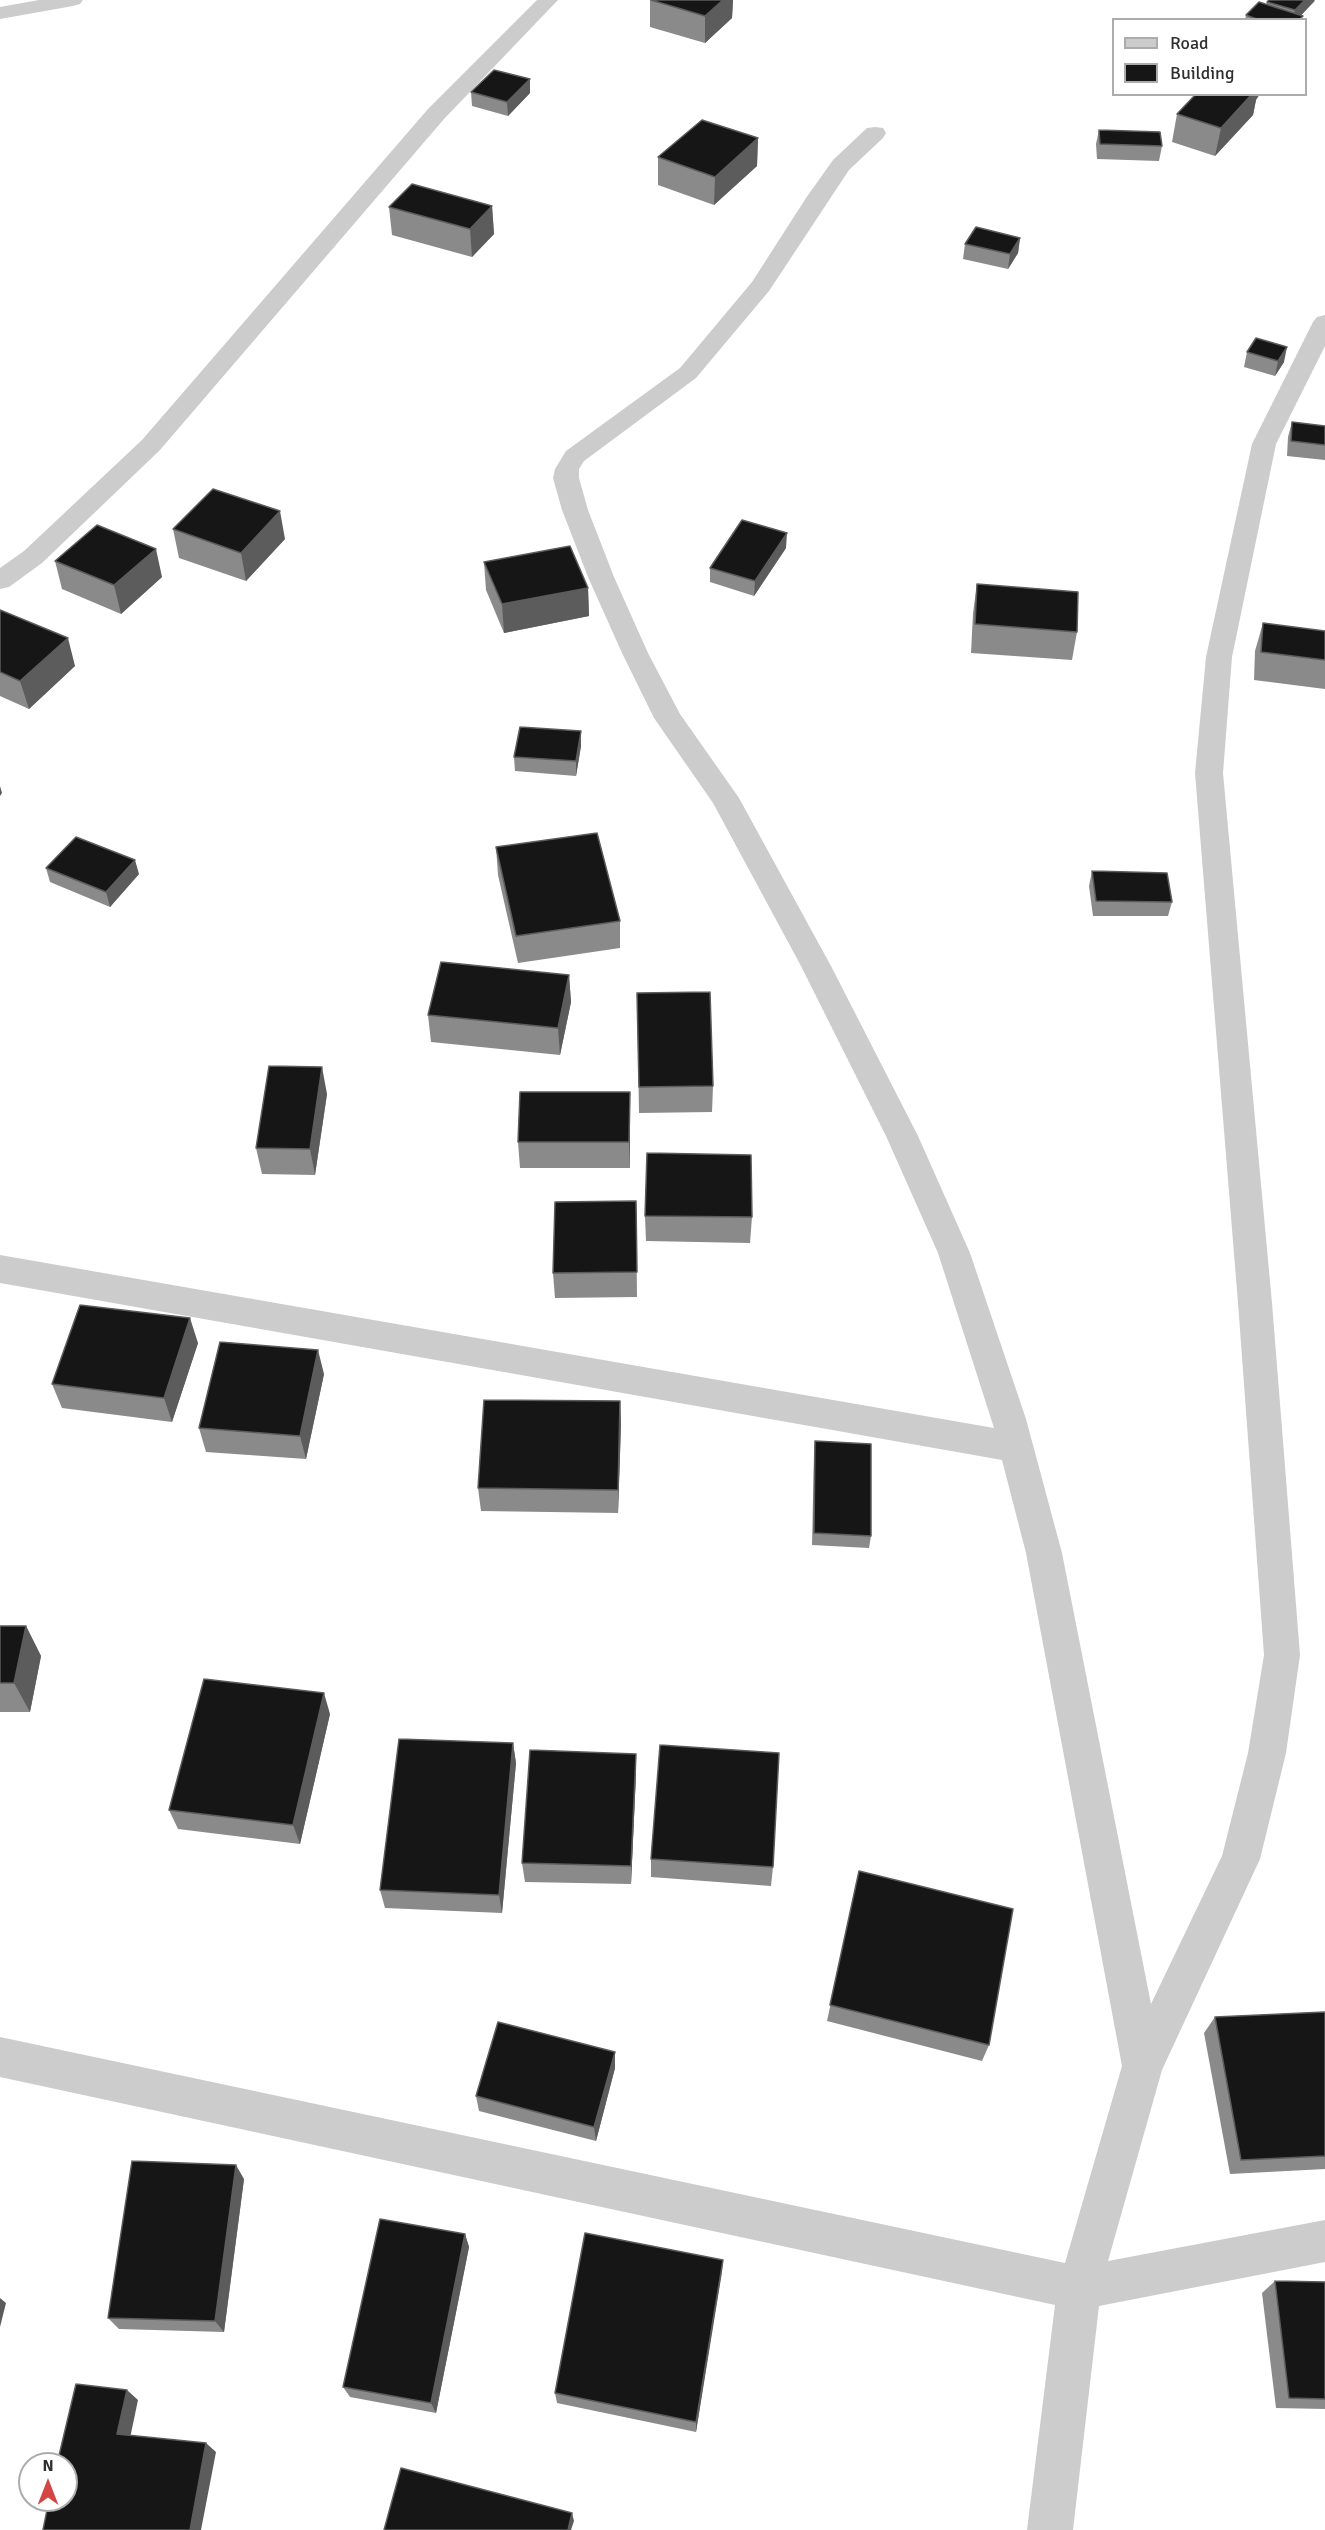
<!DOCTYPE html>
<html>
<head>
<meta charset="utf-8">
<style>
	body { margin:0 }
	#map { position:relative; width:1325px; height:2530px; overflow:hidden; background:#fff; font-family:Signika,sans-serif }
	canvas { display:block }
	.legend { position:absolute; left:1112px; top:18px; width:195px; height:78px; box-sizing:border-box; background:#fff; border:2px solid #acacac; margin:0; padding:8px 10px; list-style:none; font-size:18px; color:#2f2f2f }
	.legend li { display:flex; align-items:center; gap:12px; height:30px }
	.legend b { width:30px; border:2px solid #acacac }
	.north { position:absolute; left:18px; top:2452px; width:60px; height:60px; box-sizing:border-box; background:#fff; border:2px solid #acacac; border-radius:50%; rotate:0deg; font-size:16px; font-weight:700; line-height:24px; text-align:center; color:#2f2f2f }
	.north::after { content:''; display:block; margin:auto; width:21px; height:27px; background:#d34643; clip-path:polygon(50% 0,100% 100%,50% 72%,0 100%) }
</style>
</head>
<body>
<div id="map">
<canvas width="1325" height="2530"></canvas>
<ul class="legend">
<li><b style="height:8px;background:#ccc"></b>Road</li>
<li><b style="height:16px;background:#161616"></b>Building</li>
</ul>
<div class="north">N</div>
</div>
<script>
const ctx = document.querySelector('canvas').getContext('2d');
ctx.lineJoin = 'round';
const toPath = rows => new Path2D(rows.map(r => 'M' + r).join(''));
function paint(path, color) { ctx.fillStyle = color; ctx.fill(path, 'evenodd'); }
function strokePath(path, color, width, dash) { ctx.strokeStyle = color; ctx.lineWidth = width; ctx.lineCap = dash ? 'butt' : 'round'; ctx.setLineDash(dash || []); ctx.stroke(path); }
paint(toPath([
	[39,0,83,0,80,4,73,6,0,19,0,7,39,0],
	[537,0,558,0,444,119,160,450,42,563,9,587,0,589,0,568,24,551,142,440,428,109,537,0],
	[875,127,883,128,886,133,883,138,849,170,769,291,696,378,584,461,579,469,579,478,588,510,614,577,648,653,680,714,739,798,831,966,918,1136,970,1253,1026,1419,1062,1553,1151,2004,1222,1856,1248,1753,1264,1655,1238,1303,1195,773,1206,657,1252,444,1313,322,1317,317,1325,315,1325,346,1276,444,1232,657,1223,773,1272,1303,1300,1655,1286,1753,1260,1859,1162,2070,1108,2261,1325,2220,1325,2262,1099,2306,1073,2530,1027,2530,1055,2305,0,2077,0,2037,1065,2263,1122,2066,1026,1553,1002,1460,0,1283,0,1255,994,1428,938,1253,886,1136,801,966,713,803,654,718,622,653,588,577,562,510,553,478,555,469,566,451,680,368,752,282,806,198,833,160,867,128,875,127]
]), '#ccc');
paint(toPath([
	[650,0,733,0,732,18,705,43,650,27],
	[1315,1,1301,15,1302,20,1245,20,1246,15,1266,5,1267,2],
	[530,79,530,93,508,116,472,106,471,92],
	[1256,100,1253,115,1215,156,1172,142,1177,114],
	[1099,130,1162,146,1159,161,1097,159,1096,144],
	[758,138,757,166,714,205,658,185,658,157],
	[492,206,494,234,472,257,392,235,389,207],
	[1020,238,1018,253,1008,269,963,259,965,244],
	[1247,352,1284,362,1275,376,1244,367],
	[1292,422,1325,426,1325,460,1287,456,1288,437],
	[173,529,285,539,246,581,179,558],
	[786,548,754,596,710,582,710,568],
	[55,561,162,577,121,614,62,589],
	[484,562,588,588,589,616,504,633,486,590],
	[977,584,1077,632,1072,660,971,653,973,613],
	[0,610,75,666,29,709,0,696],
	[1263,623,1325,631,1325,689,1254,680,1255,651],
	[581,731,581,746,576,776,515,771,514,757],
	[496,847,620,921,620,948,518,963,498,875],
	[46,868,139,874,110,907,50,882],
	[1092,871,1172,902,1168,916,1093,916,1089,886],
	[569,975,571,1002,560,1055,431,1042,428,1015],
	[637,993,713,1086,712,1112,639,1113],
	[327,1094,315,1175,262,1174,256,1148],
	[630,1119,630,1168,520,1168,518,1142],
	[636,1201,637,1297,555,1298,553,1273],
	[645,1216,752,1217,750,1243,646,1241],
	[198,1343,172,1422,62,1408,52,1384],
	[324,1374,306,1459,206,1452,199,1428],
	[620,1401,621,1425,618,1513,481,1511,478,1488],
	[815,1441,871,1536,869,1548,812,1545,814,1453],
	[0,1626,26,1626,41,1656,30,1712,0,1712],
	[330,1714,300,1844,178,1829,169,1810],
	[513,1743,516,1763,502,1913,385,1908,380,1890],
	[636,1774,631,1884,525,1882,522,1863],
	[651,1859,773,1867,771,1886,651,1877],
	[859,1871,989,2045,982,2061,827,2021],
	[1325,2012,1325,2169,1230,2174,1204,2033,1215,2017],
	[615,2068,596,2141,479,2111,476,2096],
	[244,2179,224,2332,119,2329,108,2318],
	[465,2234,469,2247,436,2413,350,2397,343,2387],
	[723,2260,696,2432,557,2403,555,2393],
	[1275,2281,1325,2282,1325,2409,1276,2408,1262,2293]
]), '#8a8a8a');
paint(toPath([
	[723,0,733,0,732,18,705,43,705,16],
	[1305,0,1315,0,1297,20,1293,20,1295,10],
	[530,79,530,93,508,116,507,102],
	[1252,94,1260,94,1256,100,1253,115,1215,156,1221,128],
	[758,138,757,166,714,205,715,177],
	[492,206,494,234,472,257,470,229],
	[1020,238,1018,253,1008,269,1010,254],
	[1287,347,1284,362,1275,376,1278,361],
	[280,511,285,539,246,581,241,553],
	[787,533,786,548,754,596,755,581],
	[156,549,162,577,121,614,114,585],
	[588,588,589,616,504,633,502,604],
	[68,638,75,666,29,709,20,681],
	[581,731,581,746,576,776,576,761],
	[0,786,2,793,0,796],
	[135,860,139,874,110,907,106,892],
	[569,975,571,1002,560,1055,558,1028],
	[322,1067,327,1094,315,1175,310,1149],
	[630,1092,630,1168,629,1142],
	[190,1318,198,1343,172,1422,164,1398],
	[318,1350,324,1374,306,1459,300,1436],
	[620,1401,621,1425,618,1513,618,1490],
	[26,1626,41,1656,30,1712,14,1683],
	[324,1693,330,1714,300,1844,293,1825],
	[513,1743,516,1763,502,1913,499,1895],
	[636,1754,636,1774,631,1884,631,1866],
	[615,2052,615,2068,596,2141,594,2127],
	[236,2165,244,2179,224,2332,215,2321],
	[465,2234,469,2247,436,2413,431,2403],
	[723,2260,722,2272,696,2432,696,2422],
	[0,2298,6,2303,0,2327],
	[127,2390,138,2400,129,2443,117,2434],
	[206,2443,216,2452,201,2530,190,2530],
	[572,2513,574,2521,571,2530,568,2530]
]), '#5c5c5c');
const building = toPath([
	[651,0,723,0,705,16,651,0],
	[1269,0,1305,0,1295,10,1267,2,1269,0],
	[1259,2,1303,16,1299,20,1259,20,1246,15,1259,2],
	[494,70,530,79,507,102,471,92,494,70],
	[1196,94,1252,94,1221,128,1177,114,1196,94],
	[702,120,758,138,715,177,658,157,702,120],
	[1099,130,1160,132,1162,146,1100,144,1099,130],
	[412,184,492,206,470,229,389,207,412,184],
	[976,227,1020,238,1010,254,965,244,976,227],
	[1256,338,1287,347,1278,361,1247,352,1256,338],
	[1292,422,1325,426,1325,445,1291,441,1292,422],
	[213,489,280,511,241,553,173,529,213,489],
	[742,520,787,533,755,581,710,568,742,520],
	[97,525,156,549,114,585,55,561,97,525],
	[570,546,588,588,502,604,484,562,570,546],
	[977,584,1078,592,1077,632,975,624,977,584],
	[0,610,68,638,20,681,0,672,0,610],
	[1263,623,1325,631,1325,660,1261,652,1263,623],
	[520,727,581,731,576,761,514,757,520,727],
	[597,833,620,921,516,936,496,847,597,833],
	[76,837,135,860,106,892,46,868,76,837],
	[1092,871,1167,873,1172,902,1096,901,1092,871],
	[441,962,569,975,558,1028,428,1015,441,962],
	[710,992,713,1086,639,1087,637,993,710,992],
	[269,1066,322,1067,310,1149,256,1148,269,1066],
	[520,1092,630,1092,629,1142,518,1142,520,1092],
	[647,1153,751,1155,752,1217,645,1216,647,1153],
	[636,1201,637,1272,553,1273,555,1202,636,1201],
	[80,1305,190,1318,164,1398,52,1384,80,1305],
	[220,1342,318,1350,300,1436,199,1428,220,1342],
	[484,1400,620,1401,618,1490,478,1488,484,1400],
	[815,1441,871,1444,871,1536,814,1533,815,1441],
	[0,1626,26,1626,14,1683,0,1683,0,1626],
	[204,1679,324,1693,293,1825,169,1810,204,1679],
	[399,1739,513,1743,499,1895,380,1890,399,1739],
	[660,1745,779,1753,773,1867,651,1859,660,1745],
	[530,1750,636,1754,631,1866,522,1863,530,1750],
	[859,1871,1013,1909,989,2045,830,2005,859,1871],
	[1325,2012,1325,2156,1241,2160,1215,2017,1325,2012],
	[498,2022,615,2052,594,2127,476,2096,498,2022],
	[132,2161,236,2165,215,2321,108,2318,132,2161],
	[380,2219,465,2234,431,2403,343,2387,380,2219],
	[585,2233,723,2260,696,2422,555,2393,585,2233],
	[1275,2281,1325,2282,1325,2399,1289,2398,1275,2281],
	[76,2384,127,2390,117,2434,206,2443,190,2530,43,2530,49,2500,66,2500,66,2464,57,2464,76,2384],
	[401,2468,572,2513,568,2530,384,2530,401,2468]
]);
paint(building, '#161616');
strokePath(building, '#5c5c5c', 1.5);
</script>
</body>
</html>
